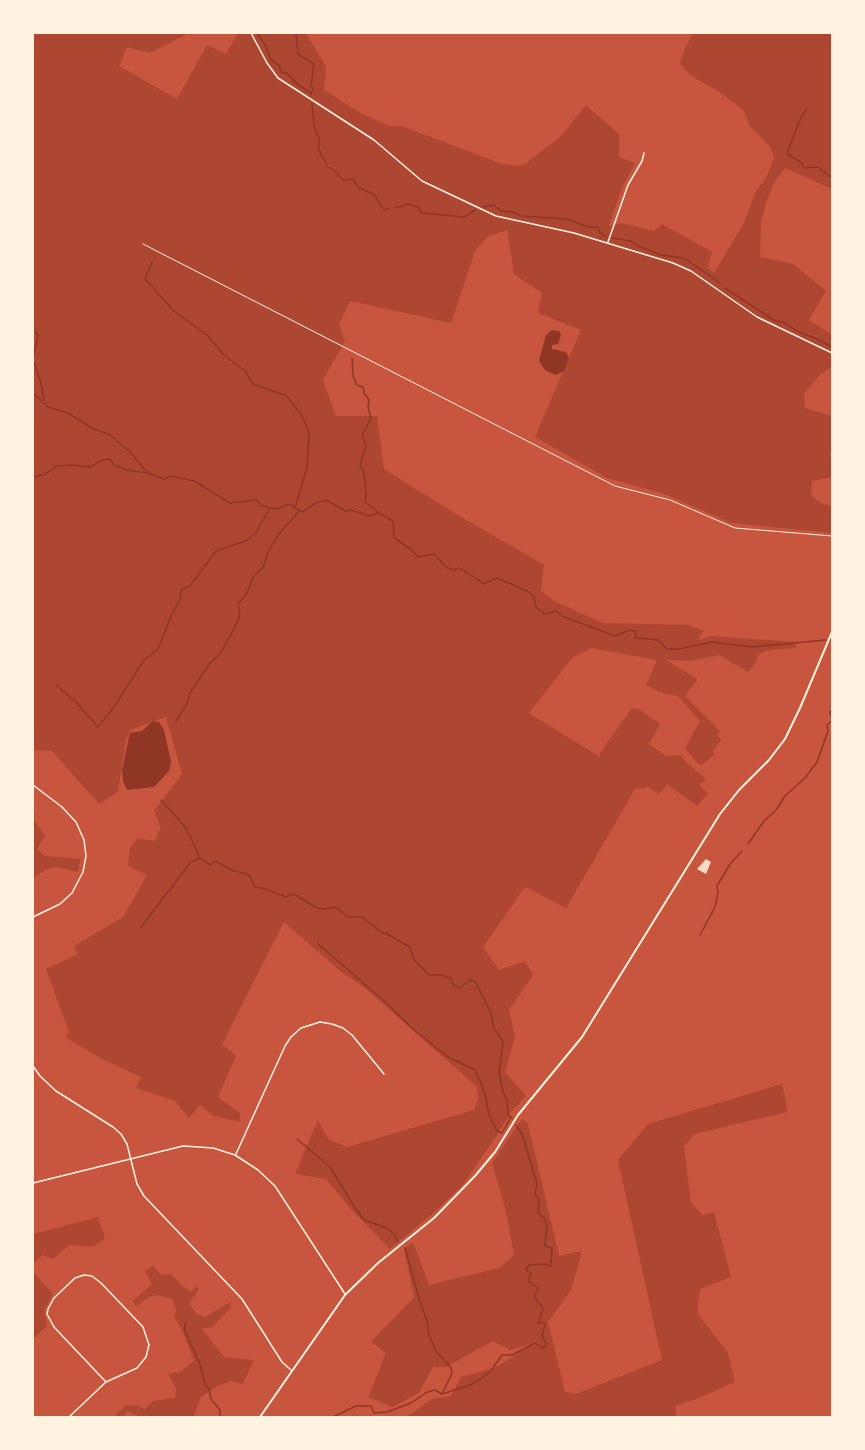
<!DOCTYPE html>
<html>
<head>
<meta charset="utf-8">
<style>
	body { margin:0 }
	#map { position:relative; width:865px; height:1450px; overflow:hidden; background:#c8553d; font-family:"DM Sans",sans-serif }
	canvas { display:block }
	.frame { position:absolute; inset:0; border:34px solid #fff3e0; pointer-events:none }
</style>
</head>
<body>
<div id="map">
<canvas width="865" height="1450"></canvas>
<div class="frame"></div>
</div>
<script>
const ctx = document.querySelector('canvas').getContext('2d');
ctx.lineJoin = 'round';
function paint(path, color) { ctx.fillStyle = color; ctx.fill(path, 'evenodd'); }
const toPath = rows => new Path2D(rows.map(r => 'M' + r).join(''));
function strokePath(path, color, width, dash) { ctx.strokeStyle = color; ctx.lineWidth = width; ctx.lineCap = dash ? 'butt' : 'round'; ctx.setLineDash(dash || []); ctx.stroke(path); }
paint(toPath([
	[33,33,184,33,187,34,150,53,127,47,119,66,177,99,207,45,226,54,238,33,306,33,326,67,324,90,359,112,389,126,402,126,502,164,520,166,526,163,561,136,586,105,619,134,619,157,635,163,622,188,609,226,622,223,654,231,662,224,712,252,708,268,714,273,744,223,755,193,766,178,774,158,770,147,750,126,743,110,718,91,691,76,680,64,685,48,693,33,832,33,832,189,785,168,774,183,766,203,761,222,760,257,793,264,826,291,809,320,832,335,832,367,821,374,804,393,805,408,832,416,832,453,829,453,832,459,832,477,812,481,811,495,822,504,832,506,832,533,731,523,662,493,607,478,535,437,581,330,538,313,542,293,514,274,507,230,487,237,475,251,451,323,350,301,339,324,345,341,323,380,336,416,377,416,384,469,456,514,544,565,541,591,554,601,603,623,689,625,704,631,697,640,712,636,795,642,796,648,770,650,759,654,755,664,748,672,719,655,690,661,666,660,696,678,697,680,685,696,720,731,717,735,721,740,713,751,715,754,702,765,698,764,685,748,700,721,678,696,664,694,646,685,657,660,591,648,572,658,529,713,600,757,600,753,631,709,637,708,660,724,649,744,666,756,680,755,687,763,706,779,699,785,708,794,697,806,667,784,659,794,646,786,646,788,635,789,566,908,526,887,522,891,483,947,499,970,525,961,533,975,509,1010,515,1037,505,1072,526,1096,511,1112,497,1135,462,1186,437,1210,390,1249,350,1208,326,1179,295,1174,318,1120,328,1139,347,1147,474,1110,478,1099,477,1087,365,988,339,970,284,922,222,1044,236,1056,218,1097,240,1113,240,1122,214,1116,200,1105,189,1118,175,1101,136,1088,141,1077,100,1058,65,1037,69,1032,46,969,78,954,74,946,123,917,147,875,128,866,130,848,138,838,154,841,161,828,154,811,182,774,166,717,130,730,126,740,118,792,99,804,52,751,33,750],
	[33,813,35,813,34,820,45,836,37,849,45,856,80,859,78,872,57,867,45,870,33,879],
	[782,1084,788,1112,694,1134,684,1147,691,1203,703,1215,714,1212,731,1277,700,1289,697,1313,728,1353,735,1382,696,1399,675,1406,677,1417,407,1417,432,1399,451,1396,461,1377,495,1368,534,1343,510,1350,493,1341,446,1367,433,1367,419,1393,392,1407,368,1397,386,1353,371,1342,414,1297,404,1249,413,1242,429,1285,499,1268,514,1255,505,1207,492,1163,522,1119,528,1124,559,1256,582,1251,571,1290,548,1322,565,1392,576,1394,662,1360,618,1160,648,1124],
	[98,1217,105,1238,93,1247,69,1245,53,1259,42,1255,33,1264,33,1234],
	[153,1266,161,1275,171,1274,181,1285,191,1292,196,1286,199,1289,189,1303,197,1314,205,1317,230,1302,231,1308,212,1327,202,1329,224,1357,254,1360,243,1384,231,1381,216,1387,201,1397,194,1416,140,1417,128,1411,122,1417,114,1417,125,1406,137,1405,145,1409,153,1401,175,1398,176,1389,168,1374,180,1372,194,1361,183,1332,174,1316,176,1310,172,1299,157,1295,149,1297,136,1306,133,1301,152,1284,145,1271],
	[33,1272,53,1294,44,1310,47,1326,33,1339]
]), '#ae4732');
paint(toPath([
	[552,330,559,331,561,335,558,344,552,345,552,349,566,352,569,358,564,371,556,375,545,370,539,361,546,335],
	[153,721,159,722,164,730,171,762,169,771,154,787,127,790,123,781,122,770,130,733,142,731]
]), '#8f3625');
strokePath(toPath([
	[257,33,266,46,271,60,279,65,281,72,287,73,297,84,311,93,311,95],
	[296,33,298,54,314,64,311,84,313,89,311,93],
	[312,103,314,126,320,141,318,148,327,166,335,172,343,180,353,179,358,187,375,195,381,206,385,210,388,209],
	[807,108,799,122,787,154,801,162,804,168,818,167,832,178],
	[483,207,494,205,501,211,513,212,521,216,567,219,588,227,598,227,599,232,606,237],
	[395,208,408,204,418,207,422,213,464,217,475,210],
	[612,238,631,241,638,246,661,255,684,258,720,283],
	[152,262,145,279,174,311,208,336,224,355,245,371,253,384,287,396,302,416,309,432,307,467,295,508],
	[725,288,775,321,783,322,797,331,817,339,832,347],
	[33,329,38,335,33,359],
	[352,358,353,376,357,385,363,387,364,393,369,400,368,407,371,418,362,435,366,446,360,465,364,472,366,494,365,502,378,512],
	[33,360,41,383,44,400],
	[33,393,48,407,68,413,92,428,110,435,128,450,148,473],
	[33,477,46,474,56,466,71,465,90,467,102,460,110,459,114,465,126,470,148,473,164,479,171,476,194,481,230,503,257,500,262,506,277,509,289,504,302,512,316,503,326,500,346,511,351,510,369,516,379,513,393,521,394,538,411,549,418,557,434,554,446,567,453,570,460,568,484,584,497,578,529,592,534,597,536,607,545,614,556,611,564,617,615,636,630,630,636,631,635,638,658,640,667,649,679,649,712,642,753,647,825,640],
	[830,640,832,640],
	[56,685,75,701,98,727,114,707,144,660,158,649,172,614,180,600,181,590,190,586,216,551,245,541,255,534,270,508],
	[832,710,830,712,832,719],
	[176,721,187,703,191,691,210,663,220,654,234,629,240,615,238,604,247,593,253,578,264,566,267,554,278,535,298,512],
	[161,800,186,828,200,858,211,865,215,861,234,871,243,873,250,876,255,887,266,889,286,897,294,894,317,908,324,909,336,907,348,917,362,917,381,932,387,934,410,947,414,960,429,975,442,975,451,979,453,985,460,988,470,980,475,981,491,1013,493,1026,503,1042,499,1073,503,1092,507,1100,508,1115,512,1118],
	[748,844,764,821,776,810,785,796,805,778,817,762,828,731,827,725,832,721],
	[141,927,191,862,200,858],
	[700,935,715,907,718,893,717,886,730,864,742,851],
	[317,943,383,1000,414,1030,448,1057,475,1070,485,1093,489,1115,497,1131,502,1133,511,1117],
	[297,1139,330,1167,355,1208,364,1220,387,1228,394,1234,398,1242],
	[405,1248,420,1302,427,1321,429,1335,436,1351,451,1368,452,1373,443,1392],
	[185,1323,185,1331,199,1362,206,1386,209,1389,211,1399,220,1410,220,1417],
	[333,1417,356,1406,371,1406,374,1413,387,1412,411,1403,427,1392,435,1390,442,1394,467,1386,476,1382,491,1371,502,1355,512,1355,535,1343,542,1348,545,1347,546,1343,542,1336,545,1325,544,1323,538,1323,543,1309,534,1296,538,1290,538,1288,528,1281,531,1274,526,1269,529,1265,546,1264,549,1266,551,1266,552,1248,545,1246,547,1228,545,1219,538,1213,539,1199,535,1194,537,1184,522,1134,516,1125]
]), '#8f3625', 1.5);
paint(toPath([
	[706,859,711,862,706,874,697,869]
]), '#f7dbc8');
strokePath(toPath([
	[143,244,615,486,670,500,735,528,832,536]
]), '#fff3e0', 1);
strokePath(toPath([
	[251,33,267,63,278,78,374,140,422,181,496,216,574,233,673,263,691,271,757,317,832,353],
	[608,242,628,185,642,161,644,153],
	[33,785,62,807,76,822,84,840,86,856,83,872,72,893,60,904,33,917],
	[33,1066,40,1076,56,1091,113,1127,121,1134,127,1144,137,1184,144,1196,242,1299,282,1362,291,1370],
	[236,1154,285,1046,291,1037,301,1028,320,1022,332,1024,343,1028,352,1035,384,1074],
	[33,1183,183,1146,213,1148,235,1155,258,1170,275,1186,345,1294],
	[69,1417,106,1382,137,1368,146,1357,149,1345,143,1327,101,1283,92,1276,84,1275,75,1278,54,1298,48,1309,47,1314,54,1327,106,1382]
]), '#fff3e0', 1.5);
strokePath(toPath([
	[260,1417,345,1295,378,1263,434,1218,475,1176,495,1152,518,1115,582,1037,720,814,739,790,769,760,785,739,800,708,832,632]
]), '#fff3e0', 2);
</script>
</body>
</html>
